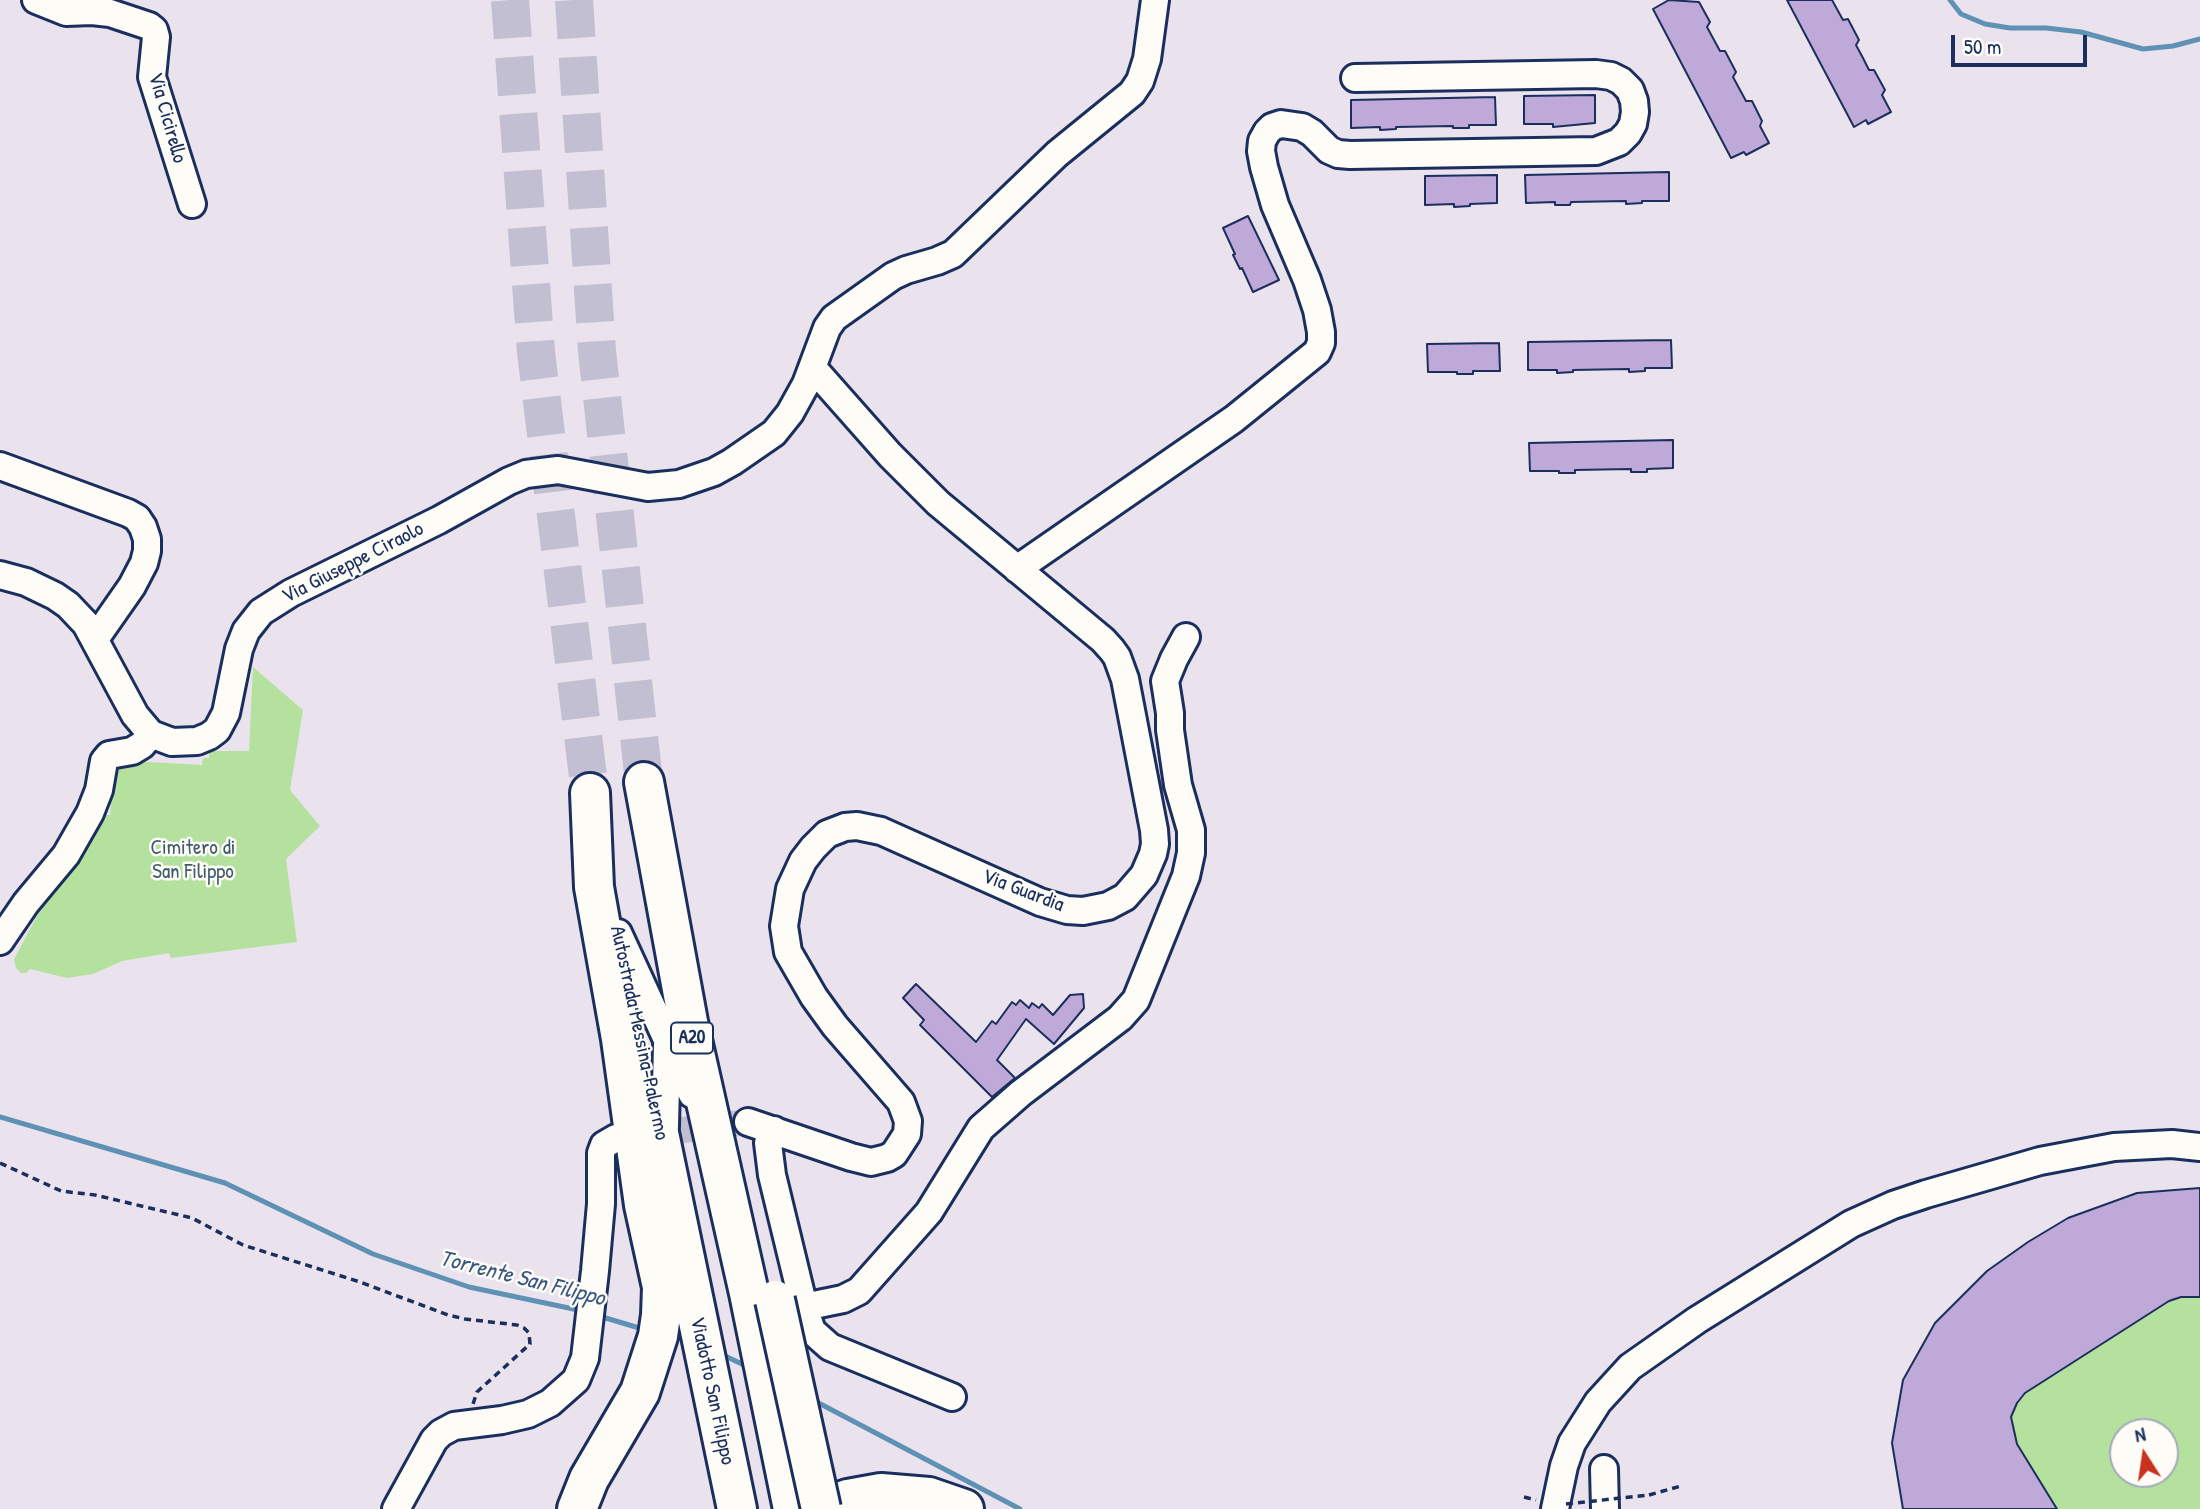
<!DOCTYPE html>
<html>
<head>
<meta charset="utf-8">
<style>
	body { margin:0 }
	#map { position:relative; width:2200px; height:1509px; overflow:hidden; background:#eae3ee; font-family:"Patrick Hand",sans-serif }
	canvas { display:block }
	.north { position:absolute; left:2109px; top:1418px; width:70px; height:70px; box-sizing:border-box; background:#fdfcf7; border:2px solid #a3aaba; border-radius:50%; rotate:348deg; font-size:19px; font-weight:700; line-height:28px; text-align:center; color:#1b2f5e }
	.north::after { content:''; display:block; margin:auto; width:24px; height:32px; background:#c8321e; clip-path:polygon(50% 0,100% 100%,50% 72%,0 100%) }
	.scale { position:absolute; left:1951px; top:35px; width:136px; height:32px; box-sizing:border-box; border:4px solid #1b2f5e; border-top:0; padding-left:9px; font-size:21px; line-height:24px; white-space:nowrap; color:#1b2f5e; -webkit-text-stroke:5px #fdfcf7; paint-order:stroke }
</style>
</head>
<body>
<div id="map">
<canvas width="2200" height="1509"></canvas>
<div class="north">N</div>
<div class="scale">50 m</div>
</div>
<script>
const ctx = document.querySelector('canvas').getContext('2d');
ctx.lineJoin = 'round';
function paint(path, color) { ctx.fillStyle = color; ctx.fill(path, 'evenodd'); }
const toPath = rows => new Path2D(rows.map(r => 'M' + r).join(''));
function strokePath(path, color, width, dash) { ctx.strokeStyle = color; ctx.lineWidth = width; ctx.lineCap = dash ? 'butt' : 'round'; ctx.setLineDash(dash || []); ctx.stroke(path); }
function label(font, color, halo, rows, align = 'center') {
  ctx.font = font + ' "Patrick Hand",sans-serif'; ctx.lineWidth = 5; ctx.setLineDash([]); ctx.textBaseline = 'middle'; ctx.strokeStyle = halo; ctx.fillStyle = color; for (const [text, x, y, turn = 0] of rows) {
    ctx.save(); ctx.translate(x, y); ctx.rotate((+turn || 0) * Math.PI / 180); ctx.textAlign = isNaN(turn) ? turn : align; if (halo) ctx.strokeText(text, 0, 0); ctx.fillText(text, 0, 0); ctx.restore();
  }
}
paint(toPath([
	[253,667,303,710,290,790,320,826,286,859,297,942,171,958,169,953,122,961,93,974,67,978,30,969,26,973,21,973,16,968,14,959,60,873,65,876,100,815,110,815,115,760,202,765,203,758,209,758,209,751,249,751],
	[2200,1188,2200,1509,1903,1509,1892,1443,1903,1380,1935,1323,1987,1271,2028,1242],
	[2123,1432,2165,1432,2165,1474,2123,1474]
]), '#b5e19f');
strokePath(toPath([
	[1950,0,1961,14,1985,24,2010,28,2046,28,2081,32,2143,49,2173,46,2200,39],
	[0,1117,225,1183,373,1254,469,1287,583,1311],
	[599,1316,646,1330],
	[719,1353,748,1367],
	[813,1400,1020,1509]
]), '#5f91b5', 5);
const building = toPath([
	[1669,0,1699,2,1710,22,1707,27,1720,51,1725,51,1736,72,1733,77,1746,101,1752,101,1762,121,1760,126,1769,143,1746,155,1744,152,1731,158,1653,9,1669,0],
	[1787,0,1832,0,1843,20,1848,19,1859,40,1856,45,1863,58,1869,70,1874,70,1885,90,1882,95,1891,112,1868,124,1866,120,1854,127,1787,0],
	[1595,95,1595,123,1553,127,1553,124,1524,124,1524,96,1595,95],
	[1495,97,1496,125,1469,125,1469,128,1453,128,1453,126,1396,127,1396,129,1380,130,1380,127,1351,128,1351,100,1495,97],
	[1669,172,1669,201,1642,201,1642,203,1626,204,1626,201,1571,202,1570,205,1555,205,1555,202,1526,203,1525,175,1669,172],
	[1497,175,1497,203,1470,204,1470,206,1454,207,1454,204,1425,205,1425,176,1497,175],
	[1248,216,1279,280,1253,292,1242,268,1240,269,1233,255,1235,254,1223,228,1248,216],
	[1671,340,1672,368,1645,368,1645,371,1629,372,1629,369,1573,370,1573,372,1557,373,1557,370,1528,370,1528,342,1671,340],
	[1499,343,1500,371,1473,371,1473,374,1457,374,1457,372,1428,372,1427,344,1499,343],
	[1673,440,1673,468,1647,469,1647,472,1631,472,1631,469,1575,470,1575,473,1559,473,1559,471,1530,471,1529,443,1673,440],
	[916,984,976,1042,992,1021,996,1024,1012,1002,1016,1005,1020,1000,1029,1008,1032,1003,1039,1008,1042,1004,1053,1015,1070,995,1083,994,1084,1008,1054,1044,1026,1019,997,1060,1015,1078,992,1097,920,1025,924,1020,903,998,916,984],
	[2200,1188,2200,1297,2181,1297,2169,1301,2025,1393,2017,1403,2011,1417,2017,1444,2057,1509,1903,1509,1892,1443,1903,1380,1935,1323,1987,1271,2028,1242,2068,1218,2137,1193,2200,1188]
]);
paint(building, '#bea9d8');
strokePath(building, '#1b2f5e', 2);
strokePath(toPath([
	[642,1135,748,1122]
]), '#c1bfd1', 26, [26, 13]);
strokePath(toPath([
	[510,0,536,352,590,793],
	[574,0,597,351,644,782]
]), '#c1bfd1', 38, [38, 19]);
const minor = toPath([
	[36,0,66,12,92,11,110,13,149,26,154,30,156,37,152,77,192,204],
	[0,466,128,513,137,518,143,527,147,539,147,551,144,563,132,586,95,639],
	[1017,569,1234,419,1317,352,1321,343,1321,332,1317,310,1307,280,1275,205,1264,167,1261,151,1262,141,1267,132,1272,127,1281,124,1302,127,1312,133,1329,150,1338,154,1350,155,1596,151,1619,142,1628,133,1633,124,1635,112,1634,101,1630,90,1621,81,1611,76,1596,74,1355,78],
	[0,575,26,582,55,596,68,605,86,624,135,715,151,734,172,742,197,741,209,736,217,730,226,713,239,649,246,631,261,612,291,593,439,520,509,481,526,474,558,470,648,487,679,484,714,472,732,462,774,433,790,413,806,384,827,328,834,318,893,276,906,270,937,261,953,254,1057,154,1132,93,1140,81,1147,59,1155,0],
	[618,933,692,1094],
	[0,941,26,903,66,855,90,813,99,790,104,761,109,755,132,751,142,745,151,734],
	[748,1122,851,1157,871,1162,887,1158,894,1154,907,1134,908,1121,901,1102,835,1026,814,997,788,952,784,926,790,889,803,861,813,848,827,834,845,827,857,826,881,831,1040,902,1067,910,1083,911,1108,906,1125,897,1144,875,1153,854,1155,844,1154,830,1125,679,1117,657,1112,650,1103,640,938,503,890,455,813,368],
	[665,1126,667,1045],
	[774,1130,768,1143,772,1175,804,1307,812,1331,830,1347,952,1397],
	[804,1307,843,1299,859,1291,929,1212,981,1128,1021,1093,1120,1018,1136,1000,1186,876,1191,853,1191,830,1178,785,1170,730,1170,713,1165,681,1174,659,1186,637],
	[1604,1469,1605,1509],
	[396,1509,434,1440,441,1433,454,1426,502,1420,528,1414,550,1403,576,1380,585,1358,595,1271,601,1204,601,1153,604,1145,616,1138],
	[1555,1509,1564,1466,1572,1443,1598,1402,1630,1367,1697,1320,1851,1224,1893,1205,1926,1194,2040,1161,2114,1147,2172,1144,2200,1147]
]);
const highway = toPath([
	[644,782,688,1022,749,1293,793,1509],
	[653,1104,737,1509],
	[577,1509,589,1479,640,1392,658,1336,661,1315,662,1287,644,1205,621,1039,594,887,590,793],
	[820,1509,848,1499,881,1493,929,1497,964,1509]
]);
strokePath(minor, '#1b2f5e', 32);
strokePath(highway, '#1b2f5e', 44);
strokePath(toPath([
	[0,1163,61,1191,95,1195,192,1218,243,1245,360,1282,448,1315,465,1319,517,1325,524,1328,529,1333,530,1344,477,1392,473,1404],
	[1649,1495,1681,1486],
	[1524,1497,1536,1500]
]), '#1b2f5e', 3.5, [7, 5]);
strokePath(minor, '#fdfcf7', 26);
strokePath(highway, '#fdfcf7', 38);
const highwayBridge = toPath([
	[775,1300,821,1509]
]);
strokePath(highwayBridge, '#1b2f5e', 44, []);
strokePath(toPath([
	[1566,1504,1649,1495]
]), '#1b2f5e', 3.5, [7, 5]);
strokePath(highwayBridge, '#fdfcf7', 38);
for (const [x, y, w] of [
	[692,1038,42]
]) { const box = new Path2D(); box.roundRect(x - w / 2, y - 15.5, w, 31, 5); ctx.fillStyle = '#fdfcf7'; ctx.fill(box); strokePath(box, '#1b2f5e', 2); }
label('bold 19px', '#1b2f5e', null, [
	["A20",692,1038]
]);
label('21px', '#1b2f5e', '#fdfcf7', [
	["Via Cicirello",167,118,74],
	["Via Giuseppe Ciraolo",353,563,-27],
	["Via Guardia",1023,891,21],
	["Autostrada Messina-Palermo",639,1033,78],
	["Viadotto San Filippo",712,1391,78]
]);
label('21px', '#425c6e', '#fdfcf7', [
	["Cimitero di",193,848],
	["San Filippo",193,872]
]);
label('italic 23px', '#385882', '#fdfcf7', [
	["Torrente San Filippo",522,1279,14]
]);
</script>
</body>
</html>
